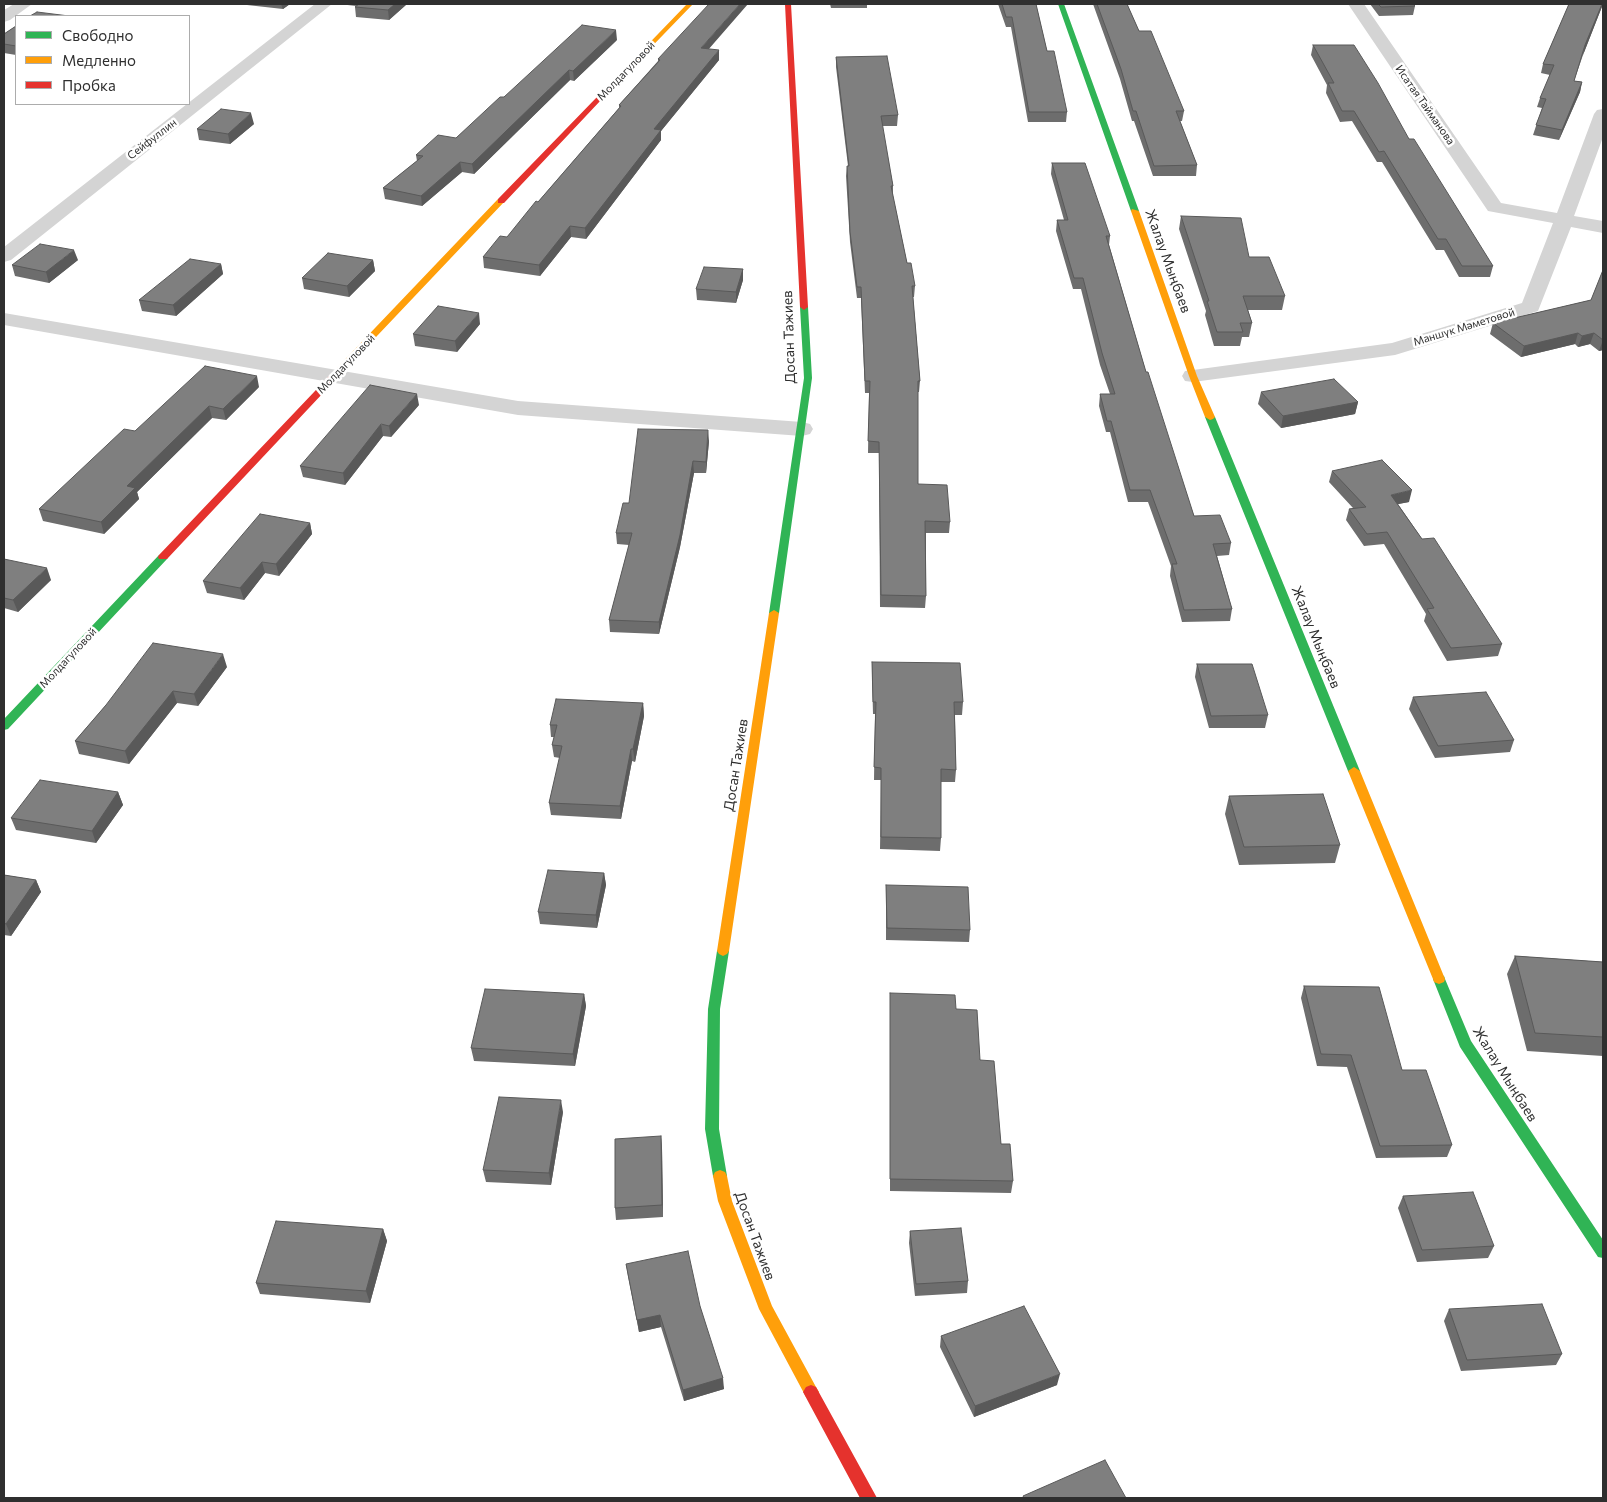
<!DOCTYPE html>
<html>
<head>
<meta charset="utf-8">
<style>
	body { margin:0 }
	#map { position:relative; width:1607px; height:1502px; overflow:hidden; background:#fff; font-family:Commissioner,sans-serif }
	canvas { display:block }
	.frame { position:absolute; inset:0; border:5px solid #2f2f2f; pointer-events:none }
	.legend { position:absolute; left:15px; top:15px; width:175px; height:90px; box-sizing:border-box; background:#fff; border:1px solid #acacac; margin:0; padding:6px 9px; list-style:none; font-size:15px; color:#2f2f2f }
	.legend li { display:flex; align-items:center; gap:10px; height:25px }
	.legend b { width:25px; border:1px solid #acacac }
</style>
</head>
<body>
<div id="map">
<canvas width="1607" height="1502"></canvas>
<div class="frame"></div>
<ul class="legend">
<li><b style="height:6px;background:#30b455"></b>Свободно</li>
<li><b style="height:6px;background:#ff9f0a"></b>Медленно</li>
<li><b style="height:6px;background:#e5322d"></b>Пробка</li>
</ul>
</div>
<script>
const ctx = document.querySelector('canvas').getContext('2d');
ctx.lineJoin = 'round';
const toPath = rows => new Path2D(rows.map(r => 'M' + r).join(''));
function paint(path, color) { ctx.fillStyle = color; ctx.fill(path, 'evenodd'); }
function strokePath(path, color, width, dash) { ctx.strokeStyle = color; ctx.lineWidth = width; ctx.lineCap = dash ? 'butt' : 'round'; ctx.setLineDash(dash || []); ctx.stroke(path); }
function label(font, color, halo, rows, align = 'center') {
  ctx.font = font + ' Commissioner,sans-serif'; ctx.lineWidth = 5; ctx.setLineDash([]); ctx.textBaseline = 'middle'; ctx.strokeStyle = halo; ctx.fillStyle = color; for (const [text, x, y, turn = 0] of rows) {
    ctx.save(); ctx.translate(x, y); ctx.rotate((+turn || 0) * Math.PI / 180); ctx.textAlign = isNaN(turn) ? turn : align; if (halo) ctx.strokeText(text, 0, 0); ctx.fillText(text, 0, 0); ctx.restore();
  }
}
paint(toPath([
	[14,4,32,4,10,20,4,22,4,10,14,4],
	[315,4,332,4,11,260,4,262,4,247,315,4],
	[1348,4,1364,4,1501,203,1557,213,1594,114,1597,110,1603,109,1603,137,1574,216,1603,221,1603,233,1571,227,1538,311,1395,355,1193,382,1185,381,1182,376,1185,371,1193,370,1392,343,1522,303,1553,223,1488,211,1348,4],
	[4,313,518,401,802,422,810,424,813,429,810,434,802,436,518,415,4,325,4,313]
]), '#d4d4d4');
paint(toPath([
	[1058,4,1064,4,1139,211,1138,213,1131,211,1058,4],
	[804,304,808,307,812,378,779,613,774,616,769,613,804,378,800,307,804,304],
	[1210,414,1215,417,1360,771,1358,774,1350,774,1348,771,1205,417,1210,414],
	[163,554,167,555,168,557,167,559,8,729,4,730,4,719,159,555,163,554],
	[723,946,727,948,729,951,720,1009,719,1129,727,1176,725,1180,720,1182,715,1180,713,1176,705,1129,708,1009,717,951,719,948,723,946],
	[1439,974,1444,976,1445,979,1471,1041,1603,1240,1603,1258,1598,1257,1460,1047,1433,979,1434,976,1439,974]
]), '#30b455');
paint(toPath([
	[687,4,693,4,633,66,629,66,629,64,687,4],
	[498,199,505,201,340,375,334,375,334,371,498,199],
	[1132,209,1139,211,1197,376,1215,417,1213,419,1210,420,1205,417,1189,376,1131,211,1132,209],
	[774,610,779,613,729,951,727,954,723,956,719,954,717,951,769,613,774,610],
	[1354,767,1360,771,1445,979,1444,982,1439,984,1434,982,1433,979,1348,771,1354,767],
	[720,1170,725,1172,727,1176,732,1201,772,1306,816,1387,819,1392,816,1397,811,1399,806,1397,759,1309,718,1201,713,1176,715,1172,720,1170]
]), '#ff9f0a');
paint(toPath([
	[785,4,791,4,808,307,804,310,800,307,785,4],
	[629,64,634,65,504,203,498,203,498,199,629,64],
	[337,370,340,371,340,375,167,559,159,559,158,557,159,555,334,371,337,370],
	[811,1385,816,1387,877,1498,860,1498,803,1392,806,1387,811,1385]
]), '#e5322d');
paint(toPath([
	[246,4,290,4,283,9,247,5],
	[339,4,407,4,389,20,356,17,355,7,356,6],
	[830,4,867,4,867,8,831,8],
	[998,4,1036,4,1047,51,1067,112,1066,122,1028,122,1011,27,1006,27],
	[1093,4,1127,4,1139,31,1184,111,1182,121,1180,121,1197,165,1196,176,1153,176,1134,121,1132,121,1120,79],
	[1370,4,1413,4,1415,6,1413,15,1379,16],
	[1569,4,1603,4,1583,55,1574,81,1582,82,1580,92,1559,140,1533,135,1542,108,1537,107,1540,98,1550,75,1541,73,1543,64],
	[16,26,16,55,4,53,4,34],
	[617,40,574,81,570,80,474,174,462,172,422,206,385,199,383,188,417,161,416,155,456,138,504,97],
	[1313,45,1409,139,1493,266,1490,277,1459,277,1444,250,1436,250,1382,162,1377,162,1352,121,1340,122,1326,93,1327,85,1311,55],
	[709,49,719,60,661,131,661,140,586,239,571,237,540,276,484,268,483,257,507,237,538,202,619,108,619,105,658,61,658,59],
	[836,57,898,115,897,126,882,126,893,186,893,196,907,263,915,286,914,297,913,297,920,381,919,392,918,392,918,484,950,522,949,533,926,533,926,596,925,608,880,607,879,453,868,453,869,393,865,393,861,298,857,298,850,242,846,176,847,166,848,166,836,67],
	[254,124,230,144,199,140,197,129],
	[1052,163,1110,236,1109,245,1146,372,1194,516,1231,543,1229,555,1217,556,1232,609,1230,621,1182,622,1170,576,1171,566,1148,502,1128,502,1110,432,1106,432,1099,406,1100,394,1110,394,1100,365,1081,289,1073,289,1056,231,1057,220,1064,220,1051,174],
	[1181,216,1249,257,1285,296,1282,310,1248,310,1252,323,1249,337,1242,337,1240,346,1214,346,1205,315,1206,311,1179,229],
	[78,260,49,283,15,276,12,265],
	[373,260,375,271,349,297,304,289,302,278],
	[221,264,223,274,176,316,142,311,139,300],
	[743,269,743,280,736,303,697,300,696,289],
	[1603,270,1603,350,1599,351,1590,344,1578,347,1575,344,1521,357,1490,334,1493,323,1591,300],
	[480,324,457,352,415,346,413,334],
	[259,387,226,420,212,418,137,492,139,499,104,534,43,521,39,509,135,431],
	[1261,392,1358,402,1355,414,1281,428,1258,404],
	[419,405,391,437,383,436,345,485,303,477,300,466],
	[709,441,706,473,694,473,680,547,659,634,610,632,609,620,629,545,617,544,616,533],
	[1332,471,1409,502,1398,504,1422,539,1502,644,1498,656,1447,661,1424,621,1426,614,1384,544,1364,546,1346,520,1349,509,1353,508,1329,482],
	[310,523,312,534,279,576,265,573,244,600,207,593,203,581],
	[4,559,51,580,18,612,4,608],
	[872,662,963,702,962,715,955,715,956,770,955,782,941,782,941,838,940,851,880,849,881,780,874,780,875,714,873,714,872,675],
	[1197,664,1268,715,1265,728,1209,728,1195,677],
	[227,667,198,706,177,703,129,764,79,754,75,741,106,705],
	[1413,697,1514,740,1510,752,1435,758,1409,709],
	[643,703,644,716,635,762,632,761,621,819,551,815,549,803,560,758,554,757,552,745,554,737,551,737,550,725],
	[118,792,123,805,96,843,16,830,11,818],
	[1229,796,1340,845,1335,863,1239,865,1225,814],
	[604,873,606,885,597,928,540,924,538,912],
	[4,875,36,880,41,892,11,936,4,935],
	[886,885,970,930,969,942,886,940],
	[1515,956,1603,962,1603,1056,1527,1051,1507,974],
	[1304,986,1402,1070,1452,1145,1447,1157,1376,1158,1347,1067,1317,1066,1301,998],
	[890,993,956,1009,980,1060,1001,1144,1013,1181,1011,1193,890,1191],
	[584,994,586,1006,575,1066,474,1061,471,1048],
	[563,1112,551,1185,486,1182,483,1170],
	[661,1136,662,1148,663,1217,616,1220,615,1208],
	[1403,1196,1494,1246,1488,1258,1417,1262,1398,1208],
	[383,1229,387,1241,370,1303,260,1294,256,1283],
	[910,1231,968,1281,967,1293,915,1296,909,1243],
	[626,1264,700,1306,724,1389,684,1401,661,1327,639,1332,628,1276],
	[1449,1309,1562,1354,1556,1365,1461,1371,1444,1321],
	[941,1336,1057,1385,974,1417,940,1347]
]), '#6d6d6d');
paint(toPath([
	[281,4,290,4,283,9],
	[395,4,407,4,389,20,388,10],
	[740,4,748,4,701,58,701,48],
	[1602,4,1603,4,1583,55,1585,45],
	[616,30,617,40,574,81,573,71],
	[719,50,719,60,661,131,661,140,586,239,585,228,654,129],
	[569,70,570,80,474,174,472,164],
	[1582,82,1580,92,1559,140,1562,130],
	[251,113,254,124,230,144,228,134],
	[460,162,462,172,422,206,421,196],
	[570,226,571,237,540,276,539,265],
	[74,250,78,260,49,283,46,272],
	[373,260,375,271,349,297,347,286],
	[221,264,223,274,176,316,173,305],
	[743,269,743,280,736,303,736,292],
	[479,313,480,324,457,352,455,341],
	[1578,333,1575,344,1521,357,1524,346],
	[1594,333,1590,344,1578,347,1582,336],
	[1603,340,1603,350,1599,351],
	[257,376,259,387,226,420,223,409],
	[417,394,419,405,391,437,389,426],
	[1358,402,1355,414,1281,428,1283,416],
	[209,406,212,418,137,492,139,499,104,534,101,522,127,486],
	[381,424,383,436,345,485,343,473],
	[708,430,709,441,706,473,706,462],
	[693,461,694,473,680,547,659,634,659,622],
	[1412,490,1409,502,1388,506,1391,495],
	[310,523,312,534,279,576,276,564],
	[262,562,265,573,244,600,240,588],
	[47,568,51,580,18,612,13,600],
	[223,654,227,667,198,706,194,694],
	[173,691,177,703,129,764,125,751],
	[643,703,644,716,635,762,633,749],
	[631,749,632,761,621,819,620,806],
	[118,792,123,805,96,843,92,831],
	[604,873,606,885,597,928,596,915],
	[36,880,41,892,11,936,6,924],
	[584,994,586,1006,575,1066,573,1054],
	[561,1100,563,1112,551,1185,549,1173],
	[661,1136,662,1148,663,1217,662,1205],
	[383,1229,387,1241,370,1303,366,1291],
	[660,1315,661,1327,639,1332,637,1320],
	[1060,1374,1057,1385,974,1417,975,1406],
	[723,1378,724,1389,684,1401,683,1390]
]), '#595959');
const building = toPath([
	[359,4,395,4,388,10,355,7,359,4],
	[709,4,740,4,701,48,719,50,654,129,661,130,585,228,570,226,539,265,483,257,500,236,507,237,536,201,538,202,621,106,619,105,660,60,658,59,709,4],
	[1002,4,1036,4,1047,51,1054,51,1067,112,1029,112,1012,17,1006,17,1002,4],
	[1097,4,1127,4,1139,31,1151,31,1184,111,1176,111,1197,165,1154,166,1136,111,1133,111,1121,69,1097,4],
	[1378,4,1413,4,1415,6,1381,7,1378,4],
	[1569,4,1602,4,1585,45,1574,81,1582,82,1562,130,1536,125,1546,99,1540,98,1554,65,1543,64,1569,4],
	[37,12,69,16,30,16,37,12],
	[582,25,616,30,573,71,569,70,472,164,460,162,421,196,383,188,423,156,416,155,438,135,456,138,500,97,504,97,582,25],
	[16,26,16,46,4,44,4,34,16,26],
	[1313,45,1354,45,1378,83,1409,139,1414,139,1493,266,1462,266,1446,239,1438,239,1384,151,1379,152,1354,111,1342,111,1328,83,1334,83,1313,45],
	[887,56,898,115,881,116,893,186,891,186,907,263,911,263,915,286,912,286,920,381,918,381,918,484,947,485,950,522,925,521,926,596,881,595,879,442,868,441,870,381,865,381,861,287,857,287,850,232,847,166,849,166,836,57,887,56],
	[221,109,251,113,228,134,197,129,221,109],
	[1052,163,1085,163,1110,236,1106,236,1146,372,1148,372,1194,516,1220,515,1231,543,1213,544,1232,609,1184,610,1172,564,1177,564,1150,490,1130,490,1111,421,1107,421,1100,394,1115,394,1102,353,1083,278,1074,278,1057,220,1068,220,1052,163],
	[1181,216,1241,218,1249,257,1269,257,1285,296,1243,296,1252,323,1240,323,1243,332,1217,332,1207,301,1209,301,1181,216],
	[40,244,74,250,46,272,12,265,40,244],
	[328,253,373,260,347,286,302,278,328,253],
	[190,259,221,264,173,305,139,300,190,259],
	[704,267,743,269,736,292,696,289,704,267],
	[1603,270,1603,340,1594,333,1582,336,1578,333,1524,346,1493,323,1591,300,1603,270],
	[438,306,479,313,455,341,413,334,438,306],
	[205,366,257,376,223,409,209,406,127,486,135,488,101,522,39,509,124,429,135,431,205,366],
	[1334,379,1358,402,1283,416,1261,392,1334,379],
	[370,385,417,394,389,426,381,424,343,473,300,466,370,385],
	[638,429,708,430,706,462,693,461,680,535,659,622,609,620,632,533,616,533,623,503,629,503,638,429],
	[1382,460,1412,490,1391,495,1422,539,1434,538,1502,644,1451,648,1427,609,1434,608,1387,532,1367,534,1349,509,1366,507,1332,471,1382,460],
	[260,514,310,523,276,564,262,562,240,588,203,581,260,514],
	[4,559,47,568,13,600,4,598,4,559],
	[153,643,223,654,194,694,173,691,125,751,75,741,106,705,153,643],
	[872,662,960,663,963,702,954,702,956,770,941,769,941,838,881,837,881,768,874,767,876,702,873,702,872,662],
	[1197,664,1252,664,1268,715,1211,716,1197,664],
	[1486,692,1514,740,1438,746,1413,697,1486,692],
	[556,699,643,703,633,749,631,749,620,806,549,803,562,746,552,745,557,725,550,725,556,699],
	[40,780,118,792,92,831,11,818,40,780],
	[1323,794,1340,845,1244,847,1229,796,1323,794],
	[548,870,604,873,596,915,538,912,548,870],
	[4,875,36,880,6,924,4,923,4,875],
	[886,885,968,887,970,930,887,928,886,885],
	[1515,956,1603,962,1603,1037,1535,1033,1515,956],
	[1304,986,1379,987,1402,1070,1426,1070,1452,1145,1380,1146,1351,1055,1321,1054,1304,986],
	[485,989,584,994,573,1054,471,1048,485,989],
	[890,993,955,995,956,1009,977,1010,980,1060,994,1061,1001,1144,1010,1144,1013,1181,890,1179,890,993],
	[499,1097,561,1100,549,1173,483,1170,499,1097],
	[661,1136,662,1205,615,1208,615,1139,661,1136],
	[1473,1192,1494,1246,1422,1250,1403,1196,1473,1192],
	[276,1221,383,1229,366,1291,256,1283,276,1221],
	[961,1228,968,1281,916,1284,910,1231,961,1228],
	[688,1251,700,1306,723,1378,683,1390,660,1315,637,1320,626,1264,688,1251],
	[1542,1304,1562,1354,1467,1360,1449,1309,1542,1304],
	[1024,1306,1060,1374,975,1406,941,1336,1024,1306],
	[1105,1460,1126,1498,1024,1498,1023,1496,1105,1460]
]);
paint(building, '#7f7f7f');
strokePath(building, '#595959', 1);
label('11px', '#2f2f2f', '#fff', [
	["Молдагуловой",626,71,-46],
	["Исатая Тайманова",1425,105,55],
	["Сейфуллин",152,139,-38],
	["Маншүк Мәметовой",1464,327,-17],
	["Молдагуловой",346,364,-46],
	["Молдагуловой",68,658,-47]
]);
label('14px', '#2f2f2f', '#fff', [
	["Жалау Мыңбаев",1168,261,70],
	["Досан Тажиев",789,337,-92],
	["Жалау Мыңбаев",1316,637,68],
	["Досан Тажиев",736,765,-81],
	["Жалау Мыңбаев",1505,1074,58],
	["Досан Тажиев",755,1236,70]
]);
</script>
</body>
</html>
